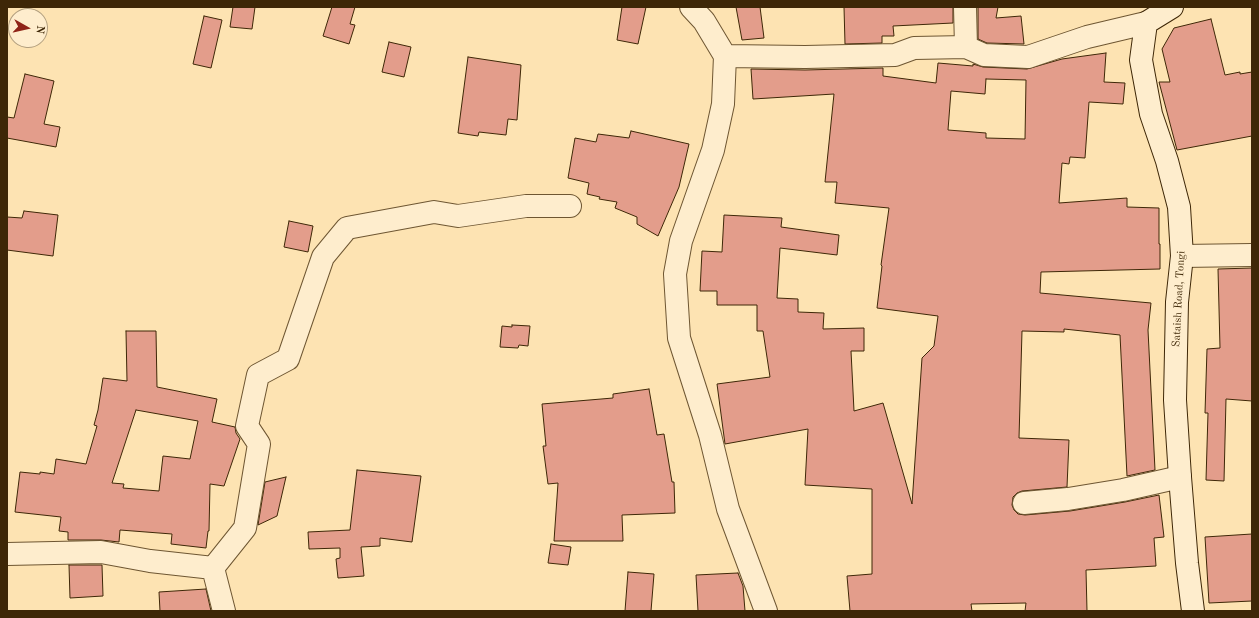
<!DOCTYPE html>
<html>
<head>
<meta charset="utf-8">
<style>
	body { margin:0 }
	#map { position:relative; width:1259px; height:618px; overflow:hidden; background:#fde3b2; font-family:"Old Standard TT",serif }
	canvas { display:block }
	.frame { position:absolute; inset:0; border:8px solid #3e2707; pointer-events:none }
	.north { position:absolute; left:8px; top:8px; width:40px; height:40px; box-sizing:border-box; background:#feedcd; border:1px solid #b19e7e; border-radius:50%; rotate:98deg; font-size:11px; font-weight:700; line-height:16px; text-align:center; color:#3e2707 }
	.north::after { content:''; display:block; margin:auto; width:14px; height:18px; background:#8f2418; clip-path:polygon(50% 0,100% 100%,50% 72%,0 100%) }
</style>
</head>
<body>
<div id="map">
<canvas width="1259" height="618"></canvas>
<div class="frame"></div>
<div class="north">N</div>
</div>
<script>
const ctx = document.querySelector('canvas').getContext('2d');
ctx.lineJoin = 'round';
function paint(path, color) { ctx.fillStyle = color; ctx.fill(path, 'evenodd'); }
const toPath = rows => new Path2D(rows.map(r => 'M' + r).join(''));
function strokePath(path, color, width, dash) { ctx.strokeStyle = color; ctx.lineWidth = width; ctx.lineCap = dash ? 'butt' : 'round'; ctx.setLineDash(dash || []); ctx.stroke(path); }
function label(font, color, halo, rows, align = 'center') {
  ctx.font = font + ' "Old Standard TT",serif'; ctx.lineWidth = 3; ctx.setLineDash([]); ctx.textBaseline = 'middle'; ctx.strokeStyle = halo; ctx.fillStyle = color; for (const [text, x, y, turn = 0] of rows) {
    ctx.save(); ctx.translate(x, y); ctx.rotate((+turn || 0) * Math.PI / 180); ctx.textAlign = isNaN(turn) ? turn : align; if (halo) ctx.strokeText(text, 0, 0); ctx.fillText(text, 0, 0); ctx.restore();
  }
}
const building = toPath([
	[233,7,255,7,252,29,230,27,233,7],
	[332,7,355,7,350,24,355,25,349,44,323,36,332,7],
	[622,7,646,7,638,44,617,40,622,7],
	[736,7,760,7,764,38,742,40,736,7],
	[844,7,953,7,953,23,893,26,894,36,882,36,882,43,845,44,844,7],
	[978,7,998,7,996,18,1021,16,1024,44,987,43,978,39,978,7],
	[204,16,222,20,211,68,193,64,204,16],
	[1211,19,1225,75,1240,72,1240,74,1252,72,1252,136,1177,150,1159,82,1170,82,1162,49,1174,28,1211,19],
	[389,42,411,47,404,77,382,72,389,42],
	[1106,53,1104,82,1125,83,1123,104,1089,102,1085,158,1070,157,1069,164,1062,163,1059,203,1127,198,1127,207,1159,208,1159,244,1160,244,1160,269,1041,272,1040,293,1151,303,1148,330,1155,470,1127,476,1120,335,1064,329,1064,332,1022,331,1019,438,1069,440,1067,487,1022,491,1017,493,1013,497,1012,505,1014,510,1018,514,1025,515,1070,511,1125,502,1159,495,1164,537,1154,538,1156,566,1086,570,1087,611,1025,611,1026,603,971,604,972,611,850,611,847,576,872,574,872,489,805,485,808,429,725,444,717,384,770,377,763,331,757,331,757,305,717,305,717,291,700,291,702,251,722,252,724,215,782,218,781,227,839,235,837,255,780,248,777,298,798,299,798,312,824,313,823,329,864,328,864,351,851,351,854,411,883,403,912,504,922,358,934,346,938,316,877,308,882,266,881,265,889,208,835,203,837,182,825,182,834,94,753,99,751,69,805,70,883,68,883,76,936,83,938,63,973,66,973,64,983,67,1027,69,1062,59,1106,53],
	[986,79,1026,80,1025,139,986,138,986,133,948,130,951,91,985,94,986,79],
	[468,57,521,65,517,120,508,119,506,135,479,132,478,136,458,133,468,57],
	[25,74,54,81,44,124,60,127,56,147,7,138,7,117,14,118,25,74],
	[631,131,689,144,679,187,658,236,637,224,637,217,615,208,617,202,599,199,600,197,587,194,589,183,568,178,575,138,596,142,598,134,629,138,631,131],
	[24,211,58,215,53,256,7,250,7,217,22,218,24,211],
	[289,221,313,226,308,252,284,247,289,221],
	[1252,268,1252,401,1226,399,1224,481,1206,480,1208,413,1205,413,1207,349,1220,348,1218,269,1252,268],
	[512,325,530,326,528,346,519,345,518,348,500,347,502,326,512,327,512,325],
	[126,331,156,331,157,387,217,399,212,422,235,427,236,433,240,439,224,486,210,484,209,531,208,531,206,548,171,544,172,534,120,530,119,542,101,540,68,540,68,532,59,531,61,517,15,512,20,472,40,474,40,472,54,474,56,459,86,464,97,426,94,425,98,410,103,378,127,381,126,331],
	[136,410,198,421,190,459,163,456,159,491,123,488,124,484,112,483,136,410],
	[649,389,657,435,664,434,672,482,674,482,675,513,622,515,623,541,554,541,558,483,548,484,543,446,546,446,542,404,613,398,613,394,649,389],
	[357,470,421,476,412,542,380,538,380,546,361,547,364,576,338,578,336,559,340,558,340,548,309,549,308,532,350,530,357,470],
	[286,477,277,516,258,525,265,482,286,477],
	[1252,534,1252,601,1209,603,1205,537,1252,534],
	[551,544,571,547,568,565,548,563,551,544],
	[69,565,102,565,103,596,70,598,69,565],
	[628,572,654,574,651,611,625,611,628,572],
	[738,573,743,586,745,611,698,611,696,575,738,573],
	[206,589,211,611,160,611,159,592,206,589]
]);
paint(building, '#e39d8b');
strokePath(building, '#3e2707', 1);
const street = toPath([
	[691,7,704,21,725,56,805,57,895,55,914,48,966,47,984,55,1028,57,1087,37,1146,23],
	[965,7,966,47],
	[725,56,723,104,713,150,681,241,675,274,679,338,710,435,728,509,766,611],
	[1182,256,1252,255],
	[1024,503,1068,499,1123,490,1180,477],
	[7,554,101,552,150,561,213,568,224,611],
	[213,568,245,528,259,444,247,426,258,375,288,359,323,257,347,228,434,212,458,216,526,206,570,206]
]);
const secondary = toPath([
	[1172,7,1146,23,1141,60,1151,114,1167,161,1179,207,1182,256,1177,302,1175,400,1180,477,1187,563,1193,611]
]);
strokePath(street, '#6e5632', 24);
strokePath(secondary, '#3e2707', 24);
strokePath(street, '#feedcd', 22);
strokePath(secondary, '#feedcd', 22);
label('11px', '#3e2707', '#feedcd', [
	["Sataish Road, Tongi",1179,299,-87]
]);
</script>
</body>
</html>
